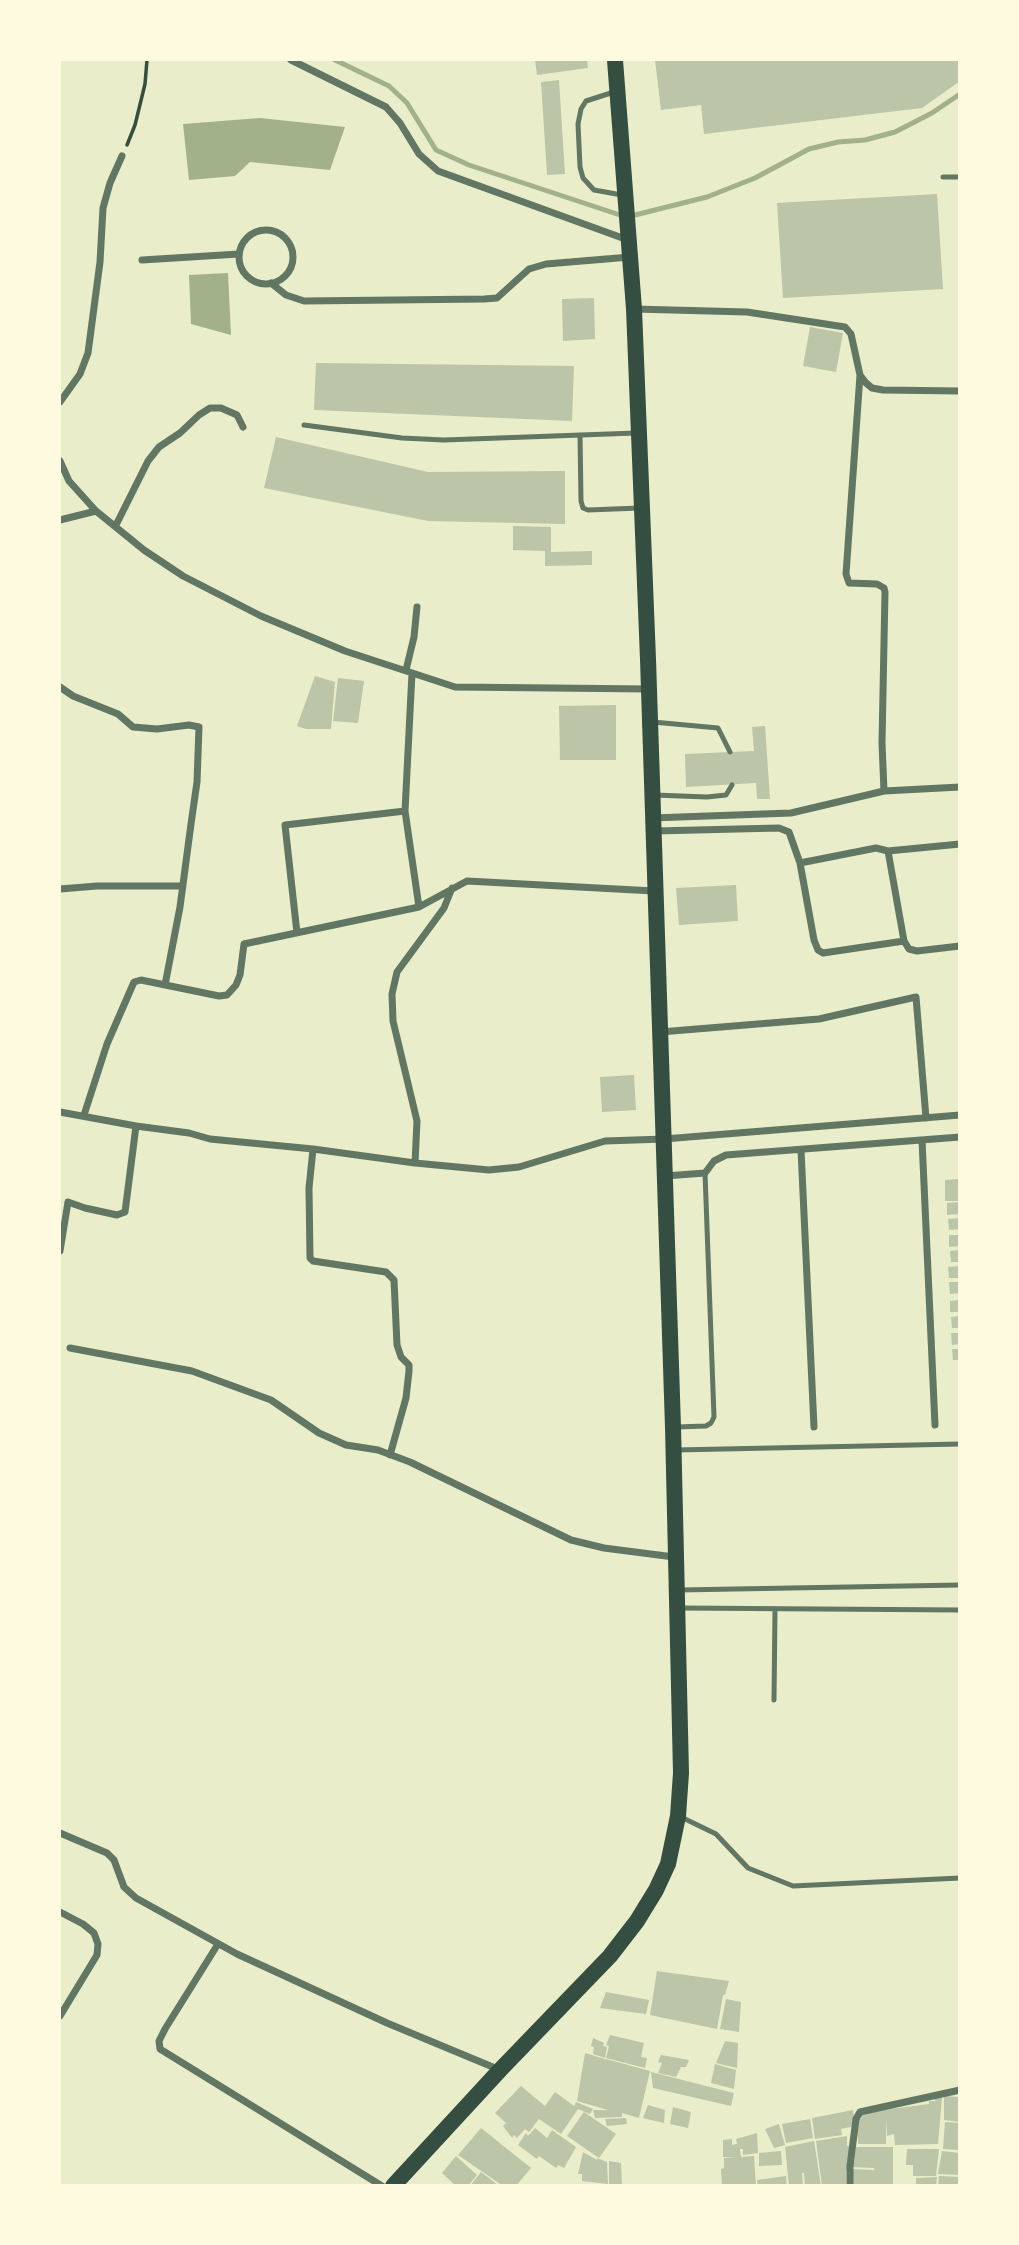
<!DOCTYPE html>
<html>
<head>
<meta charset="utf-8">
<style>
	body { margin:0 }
	#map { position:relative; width:1019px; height:2245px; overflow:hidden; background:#e9edc9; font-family:Lato,sans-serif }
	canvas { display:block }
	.frame { position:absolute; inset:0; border:61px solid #fefae0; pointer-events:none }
</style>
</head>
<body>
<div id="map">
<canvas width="1019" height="2245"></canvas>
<div class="frame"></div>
</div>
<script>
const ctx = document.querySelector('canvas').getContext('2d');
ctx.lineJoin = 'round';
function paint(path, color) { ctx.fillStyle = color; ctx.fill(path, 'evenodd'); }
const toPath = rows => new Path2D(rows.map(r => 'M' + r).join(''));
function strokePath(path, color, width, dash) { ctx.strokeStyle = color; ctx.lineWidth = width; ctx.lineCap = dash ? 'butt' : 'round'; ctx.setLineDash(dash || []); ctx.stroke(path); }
paint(toPath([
	[260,118,345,127,330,170,250,162,235,176,189,180,183,124],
	[228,273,231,335,191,324,189,275]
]), '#a3b18a');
strokePath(toPath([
	[335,60,389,86,407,103,436,150,469,165,620,215,631,216,707,197,755,178,809,149,838,142,865,140,895,132,932,113,960,94]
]), '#a3b18a', 5);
paint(toPath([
	[535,60,587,60,588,68,537,75],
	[655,60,960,60,960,81,922,108,704,134,701,105,661,110],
	[559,80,565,174,547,175,541,82],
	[937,194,943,289,783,298,777,203],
	[594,298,595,339,563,341,562,299],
	[810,327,843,333,836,372,803,366],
	[316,363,574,366,572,421,314,410],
	[276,437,428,472,565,471,565,524,428,521,264,488],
	[513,526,551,527,551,552,592,551,592,565,545,566,545,551,513,550],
	[315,676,335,682,331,729,306,729,297,726],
	[338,678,364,681,358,723,333,721],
	[616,705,616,760,560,760,559,706],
	[765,726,770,799,757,799,756,783,686,787,685,754,754,751,752,727],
	[736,885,738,921,679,925,676,888],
	[634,1075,636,1110,602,1112,600,1077],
	[960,1179,960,1201,945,1201,945,1180],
	[960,1202,960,1214,947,1215,947,1203],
	[960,1218,960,1229,949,1230,948,1219],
	[949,1235,960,1235,960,1246,949,1247],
	[960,1250,960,1262,951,1262,950,1251],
	[960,1266,960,1278,949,1278,948,1267],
	[949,1282,960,1282,960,1293,950,1294],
	[960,1300,960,1312,950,1312,950,1301],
	[960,1316,960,1328,952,1328,951,1317],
	[951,1333,960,1333,960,1344,952,1345],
	[952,1349,960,1349,960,1360,953,1360],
	[657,1971,729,1981,725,1995,723,1995,717,2029,650,2015],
	[606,1992,649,2000,646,2014,600,2008],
	[726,1999,741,2002,739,2032,720,2029],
	[610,2035,644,2043,641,2057,647,2058,645,2068,606,2058,609,2046,606,2045],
	[593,2038,604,2043,603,2046,607,2047,605,2058,593,2054,594,2047,591,2046],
	[725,2041,738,2043,737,2068,716,2063],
	[585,2053,605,2059,604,2061,606,2059,650,2071,639,2118,622,2113,622,2117,595,2118,593,2110,608,2110,577,2101],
	[661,2055,689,2060,686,2067,681,2067,676,2077,658,2073,662,2063,658,2062],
	[715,2064,736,2070,734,2089,711,2083],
	[651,2072,734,2093,731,2106,653,2088],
	[521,2086,545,2106,555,2092,574,2106,576,2102,593,2109,590,2114,578,2109,561,2134,539,2119,529,2132,525,2129,517,2138,514,2135,512,2138,503,2126,506,2123,495,2113],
	[944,2096,960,2097,960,2122,944,2120],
	[934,2098,942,2098,938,2144,895,2145,894,2134,887,2136,886,2118,886,2144,858,2144,857,2119,861,2119,861,2113,929,2104,929,2101,935,2101],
	[648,2105,665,2110,664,2123,643,2118],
	[673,2107,691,2112,688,2128,670,2124],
	[853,2110,855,2126,841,2129,842,2135,815,2139,812,2118],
	[584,2112,616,2134,599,2158,567,2136],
	[626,2118,627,2124,607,2126,605,2119],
	[810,2119,813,2138,786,2143,782,2124],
	[945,2122,960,2123,960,2150,943,2149],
	[779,2124,785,2145,774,2148,765,2129],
	[481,2128,531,2168,516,2186,503,2186,458,2155],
	[535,2128,547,2138,552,2130,576,2147,564,2168,558,2165,556,2168,539,2156,537,2159,518,2145,526,2133,528,2136],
	[757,2133,758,2153,743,2155,743,2149,740,2149,741,2157,754,2156,756,2186,722,2186,721,2169,724,2168,724,2158,736,2157,723,2157,723,2140,732,2139,732,2145,737,2144,736,2139],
	[847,2136,847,2146,852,2146,848,2170,846,2170,846,2186,822,2186,816,2141],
	[814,2141,821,2186,805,2186,804,2173,802,2173,803,2186,789,2186,785,2147],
	[856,2147,893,2147,893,2186,852,2186,852,2169,874,2170,874,2168,850,2167,851,2163,854,2163],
	[907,2149,939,2149,936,2176,913,2176,913,2165,906,2165],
	[781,2151,782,2165,759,2166,759,2153],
	[942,2151,960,2153,960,2175,938,2174],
	[583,2152,597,2160,597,2158,607,2162,608,2184,582,2181,582,2174,578,2174],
	[456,2156,477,2175,468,2186,456,2186,442,2173],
	[609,2161,621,2163,622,2186,609,2185],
	[481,2172,499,2186,470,2186],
	[786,2176,787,2186,758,2186,757,2180],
	[939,2176,960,2177,960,2186,938,2186],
	[937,2177,936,2186,916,2186,916,2178]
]), '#bcc5a7');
strokePath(toPath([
	[127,145,135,125,145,84,147,60]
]), '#344e41', 3.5);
strokePath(toPath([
	[614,92,586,101,581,109,578,124,580,167,583,178,594,190,622,195],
	[943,177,960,177],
	[304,425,402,438,444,440,636,433],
	[580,435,581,501,583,508,588,510,640,508],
	[653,722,718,728,730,752],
	[654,795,707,797,726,795,732,785],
	[676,1427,706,1426,711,1423,714,1417,705,1173],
	[676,1450,960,1444],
	[679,1590,960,1585],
	[679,1608,960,1610],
	[774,1700,775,1610],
	[681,1817,716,1834,748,1868,793,1886,960,1878]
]), '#617663', 5);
strokePath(toPath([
	[291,60,386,107,400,123,419,154,438,171,628,240],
	'239 257a27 27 0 1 1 54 0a27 27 0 1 1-54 0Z',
	[142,260,239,254],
	[271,283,286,295,304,301,484,299,497,298,529,269,546,264,630,257],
	[634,309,747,312,845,327,851,334,860,375,866,383,872,388,883,390,960,391],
	[860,375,846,574,849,583,877,584,884,588,885,592,882,743,884,791],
	[60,402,80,374,88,353,100,262,103,208,110,183,122,156],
	[60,461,69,481,96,511,144,550,183,576,261,616,345,651,455,687,649,689],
	[60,520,96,511],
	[116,525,148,461,159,447,180,433,199,415,210,408,221,408,237,415,243,427],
	[406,670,414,637,417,607],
	[412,673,405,811,419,907],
	[60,687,73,696,118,714,133,727,157,729,189,725,199,727,197,782,191,824,180,907,165,985],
	[652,818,791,813,884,791,960,787],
	[655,831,779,828,789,832,800,863,814,940,818,950,823,953,904,941,909,949,917,951,960,946],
	[888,851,960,844],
	[800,863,876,848,888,851,904,941],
	[60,889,97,886,183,886],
	[297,933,285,825,405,811],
	[660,1032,819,1019,916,997,926,1118],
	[60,1112,136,1126],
	[84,1115,107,1044,134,982,141,980,219,996,227,995,236,985,240,975,244,944,419,907,467,881,654,891],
	[922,1140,935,1425],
	[313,1149,309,1188,310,1258,313,1261,386,1272,394,1280,397,1345,401,1357,409,1365,409,1371,406,1398,390,1455],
	[801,1150,814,1427],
	[415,1163,417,1121,393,1021,392,994,397,972,444,908,452,888],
	[665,1176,705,1173,714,1161,726,1155,960,1137],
	[60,1251,68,1202,85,1208,117,1215,125,1212,136,1126,189,1133,210,1139,313,1149,415,1163,489,1170,519,1167,605,1141,664,1139,960,1115],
	[70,1348,192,1371,271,1400,319,1433,346,1445,378,1450,410,1462,571,1540,604,1548,674,1557],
	[60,1833,107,1853,114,1860,124,1887,136,1898,237,1954,387,2023,500,2070],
	[60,1912,83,1924,94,1933,98,1944,97,1955,60,2016],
	[218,1944,165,2029,159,2041,160,2049,382,2186],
	[850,2186,850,2166,856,2119,860,2112,960,2090]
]), '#617663', 7);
strokePath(toPath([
	[393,2186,500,2070,610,1956,637,1921,656,1890,668,1864,678,1816,681,1773,673,1427,648,659,634,309,615,60]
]), '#344e41', 16);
</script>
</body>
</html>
